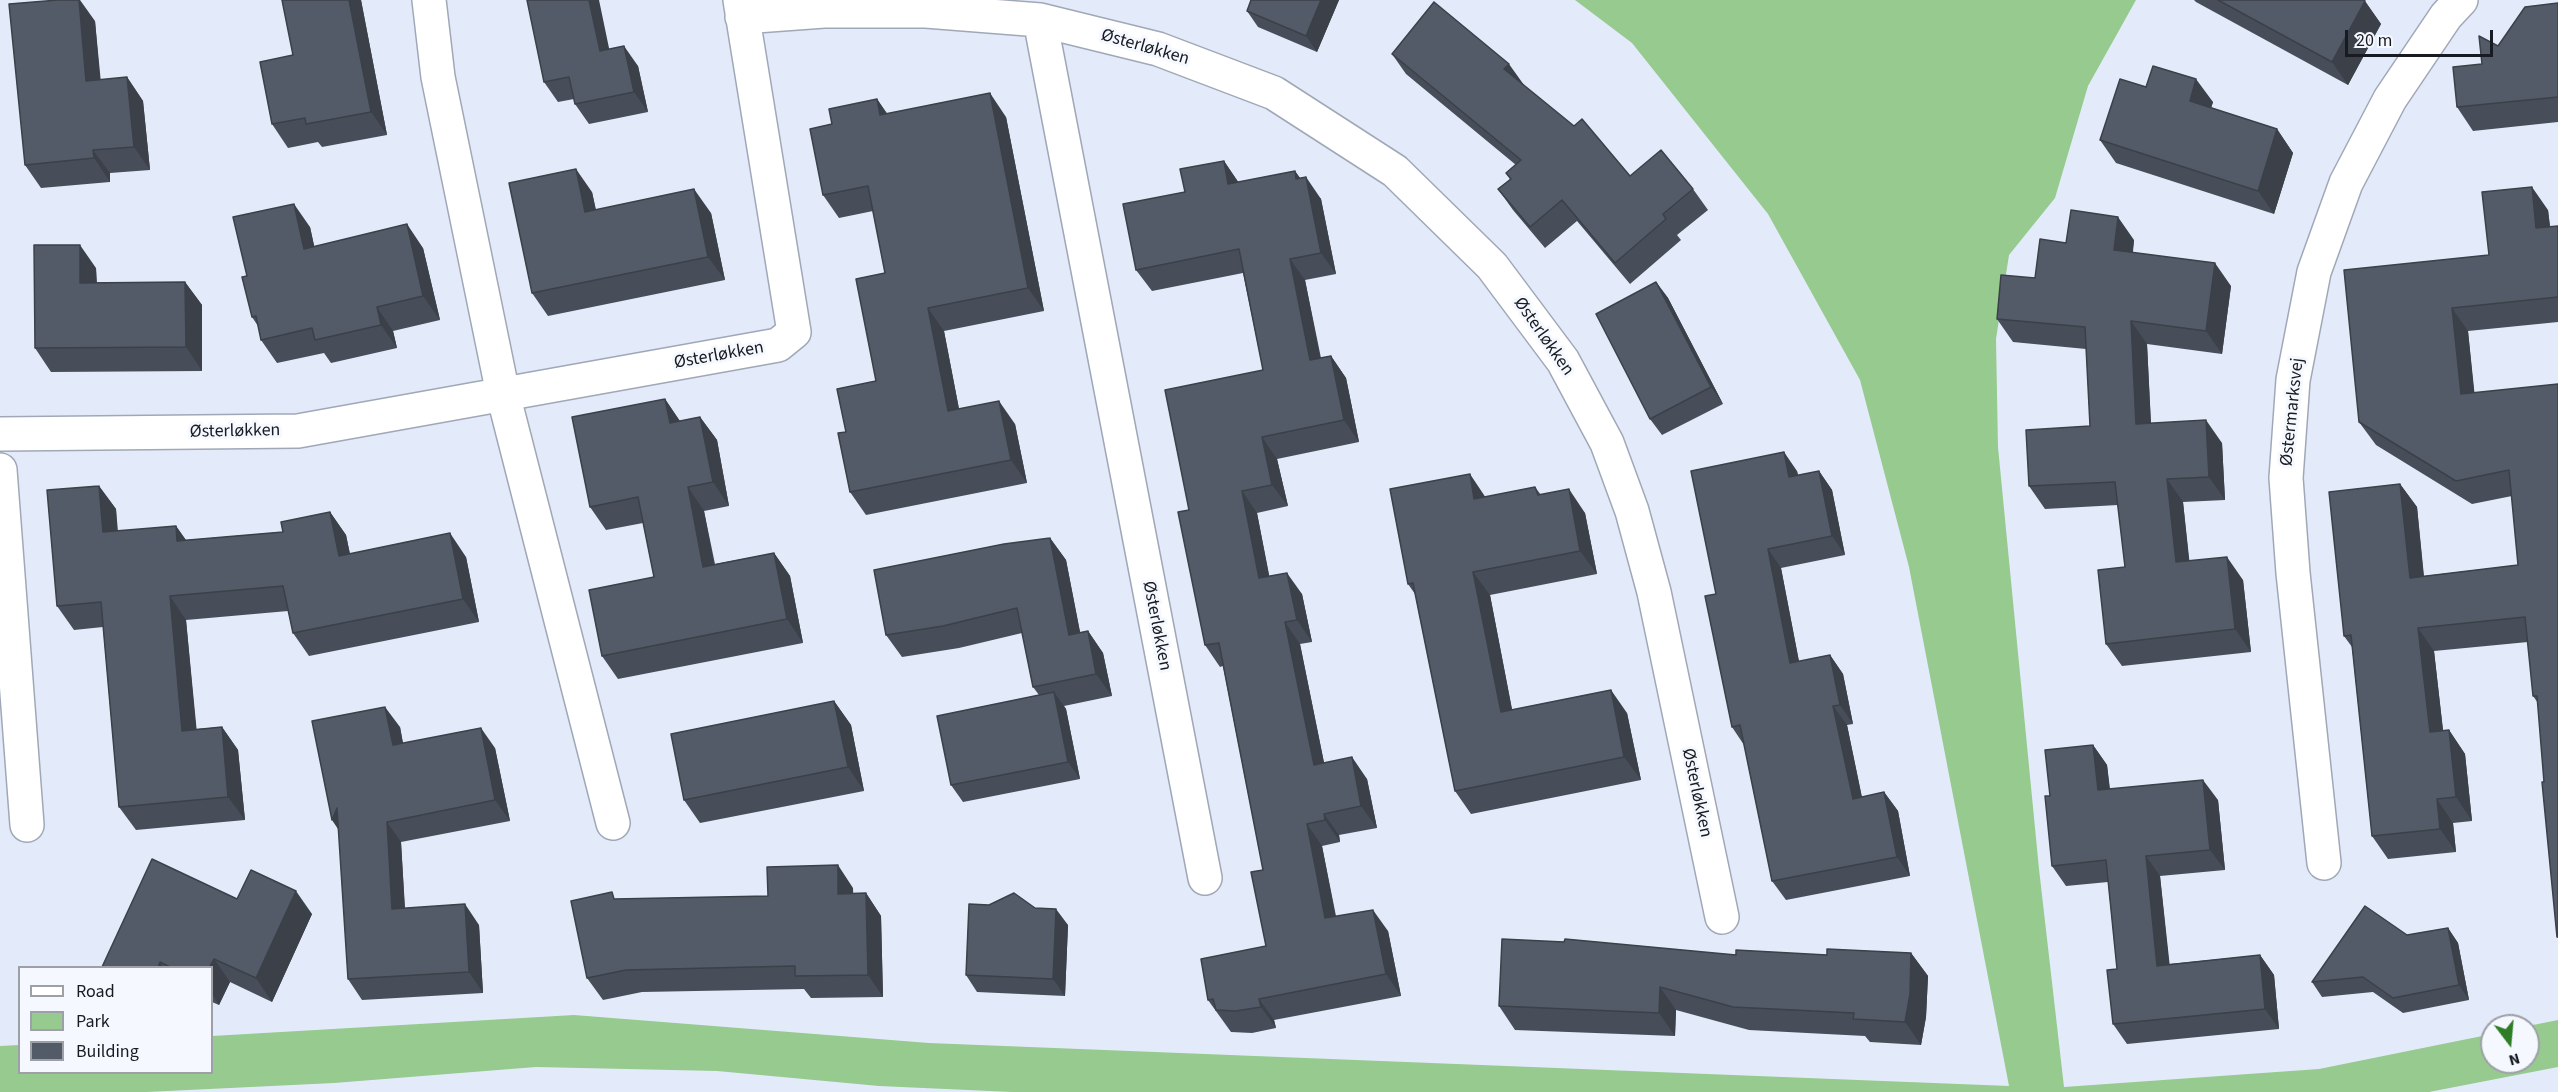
<!DOCTYPE html>
<html>
<head>
<meta charset="utf-8">
<style>
	body { margin:0 }
	#map { position:relative; width:2558px; height:1092px; overflow:hidden; background:#e3ebfb; font-family:"Source Sans 3",sans-serif }
	canvas { display:block }
	.legend { position:absolute; left:18px; top:966px; width:195px; height:108px; box-sizing:border-box; background:#f5f9ff; border:2px solid #9da0a6; margin:0; padding:8px 10px; list-style:none; font-size:18px; color:#181b21 }
	.legend li { display:flex; align-items:center; gap:12px; height:30px }
	.legend b { width:30px; border:2px solid #9da0a6 }
	.north { position:absolute; left:2480px; top:1014px; width:60px; height:60px; box-sizing:border-box; background:#f5f9ff; border:2px solid #9da0a6; border-radius:50%; rotate:164deg; font-size:16px; font-weight:700; line-height:24px; text-align:center; color:#181b21 }
	.north::after { content:''; display:block; margin:auto; width:21px; height:27px; background:#2f7d26; clip-path:polygon(50% 0,100% 100%,50% 72%,0 100%) }
	.scale { position:absolute; left:2345px; top:30px; width:148px; height:27px; box-sizing:border-box; border:3px solid #181b21; border-top:0; padding-left:8px; font-size:18px; line-height:21px; white-space:nowrap; color:#181b21; -webkit-text-stroke:4px #f5f9ff; paint-order:stroke }
</style>
</head>
<body>
<div id="map">
<canvas width="2558" height="1092"></canvas>
<ul class="legend">
<li><b style="height:8px;background:#fff"></b>Road</li>
<li><b style="height:16px;background:#96ca8f"></b>Park</li>
<li><b style="height:16px;background:#545b68"></b>Building</li>
</ul>
<div class="north">N</div>
<div class="scale">20 m</div>
</div>
<script>
const ctx = document.querySelector('canvas').getContext('2d');
ctx.lineJoin = 'round';
function paint(path, color) { ctx.fillStyle = color; ctx.fill(path, 'evenodd'); }
const toPath = rows => new Path2D(rows.map(r => 'M' + r).join(''));
function strokePath(path, color, width, dash) { ctx.strokeStyle = color; ctx.lineWidth = width; ctx.lineCap = dash ? 'butt' : 'round'; ctx.setLineDash(dash || []); ctx.stroke(path); }
function label(font, color, halo, rows, align = 'center') {
  ctx.font = font + ' "Source Sans 3",sans-serif'; ctx.lineWidth = 6; ctx.setLineDash([]); ctx.textBaseline = 'middle'; ctx.strokeStyle = halo; ctx.fillStyle = color; for (const [text, x, y, turn = 0] of rows) {
    ctx.save(); ctx.translate(x, y); ctx.rotate((+turn || 0) * Math.PI / 180); ctx.textAlign = isNaN(turn) ? turn : align; if (halo) ctx.strokeText(text, 0, 0); ctx.fillText(text, 0, 0); ctx.restore();
  }
}
paint(toPath([
	[1575,0,2136,0,2088,86,2055,198,2009,255,1996,339,1998,447,2039,869,2064,1087,2319,1069,2492,1034,2492,1062,2528,1062,2528,1026,2558,1020,2558,1067,2429,1092,1012,1092,879,1086,717,1071,536,1067,334,1083,147,1092,0,1092,0,1046,19,1045,20,1072,212,1072,212,1036,574,1015,929,1043,2009,1086,1909,567,1860,380,1768,214,1632,43]
]), '#96ca8f');
const street = toPath([
	[429,0,438,77,503,394,613,823],
	[742,17,824,11,926,11,1040,20,1158,49,1274,93,1395,171,1492,266,1563,361,1607,443,1632,511,1654,592,1722,917],
	[1040,20,1205,878],
	[0,434,298,431,778,345,794,332,740,0],
	[0,470,27,825],
	[2324,863,2293,573,2286,478,2293,380,2314,272,2346,183,2390,99,2446,16,2461,0]
]);
strokePath(street, '#a0a8b7', 36);
strokePath(street, '#fff', 33);
paint(toPath([
	[282,0,361,0,387,135,322,147,318,142,288,148,272,124,293,55],
	[1251,0,1339,0,1317,52,1258,27,1247,11],
	[2194,0,2364,0,2381,24,2348,85,2196,2],
	[2558,3,2558,122,2473,131,2457,107,2498,46],
	[95,21,100,80,127,77,143,101,150,170,110,173,110,182,41,188,25,165],
	[609,49,638,66,648,112,589,124,575,104,574,99,558,102,544,82],
	[1392,54,1524,85,1630,176,1693,189,1708,210,1677,235,1681,240,1630,284,1577,221,1545,248,1513,210,1498,189,1510,179,1506,173,1516,165,1406,74],
	[2146,87,2213,102,2211,108,2277,129,2293,153,2274,214,2116,163,2100,140],
	[877,99,887,114,1006,117,1044,311,944,331,959,409,1015,424,1027,483,866,515,850,492,846,432,876,381,885,273,873,211,839,218,823,195],
	[1224,161,1238,182,1295,171,1300,178,1321,199,1336,274,1305,280,1321,358,1331,356,1346,378,1359,442,1277,459,1288,506,1257,513,1269,576,1302,594,1312,642,1300,644,1324,763,1367,779,1377,828,1339,835,1340,842,1322,846,1336,916,1388,931,1401,996,1274,1020,1276,1028,1252,1033,1231,1032,1208,1000,1266,946,1263,870,1223,666,1220,667,1205,645,1189,510,1263,370,1243,273,1152,291,1136,270,1185,192],
	[592,192,596,210,711,213,725,280,548,316,532,293],
	[2548,210,2550,227,2558,226,2558,322,2468,331,2474,393,2558,384,2558,938,2557,937,2538,703,2533,696,2528,642,2434,651,2443,731,2449,730,2465,754,2472,821,2453,823,2456,852,2388,859,2372,836,2352,647,2344,636,2400,484,2417,507,2424,576,2518,565,2512,496,2472,504,2376,445,2359,422,2489,255],
	[310,227,314,246,423,248,440,320,393,331,397,348,331,363,324,353,277,363,261,340,258,326,252,317,247,276],
	[2134,240,2133,252,2231,286,2222,354,2147,344,2151,423,2222,443,2225,500,2183,502,2189,561,2243,580,2251,652,2122,666,2106,644,2125,567,2118,505,2045,509,2029,486,2090,426,2086,349,2013,342,1997,319,2066,243],
	[96,268,97,283,185,282,202,305,202,371,51,372,35,348],
	[1656,282,1668,298,1723,404,1662,435,1650,419],
	[665,399,680,421,700,417,717,440,729,506,704,511,715,564,774,553,790,576,803,643,618,679,602,656,654,577,643,523,606,530,590,507],
	[1797,471,1798,475,1819,471,1832,490,1845,555,1781,568,1799,662,1830,655,1843,674,1853,724,1847,725,1862,797,1884,792,1898,811,1910,876,1786,900,1772,881,1744,745,1732,727,1716,594],
	[99,486,116,509,117,531,176,526,186,540,283,532,330,512,346,535,350,554,466,557,479,622,309,656,293,633,288,611,186,620,196,729,222,727,238,750,245,820,136,830,119,807,103,627,74,630,57,606],
	[1535,487,1541,495,1585,513,1597,574,1490,595,1512,710,1627,713,1641,780,1471,814,1455,791,1415,594,1408,584,1485,497],
	[1050,538,1066,560,1080,633,1088,631,1103,653,1112,696,1064,706,1066,709,1080,779,963,802,951,785,1039,695,1033,687,1022,633,959,648,902,657,886,635],
	[834,701,851,725,864,791,700,823,684,800],
	[400,727,403,743,495,748,510,821,401,842,405,908,479,925,483,993,362,1000,348,979],
	[2093,745,2107,765,2110,789,2218,800,2225,870,2160,876,2169,964,2260,955,2274,975,2279,1029,2127,1044,2113,1024,2117,969,2108,882,2066,886,2052,866,2050,796],
	[853,888,853,894,866,893,881,916,883,997,811,998,804,989,642,992,603,1000,587,978,617,899,768,896],
	[237,899,312,914,272,1002,230,982,219,1005,212,1002,212,968,102,968,102,967],
	[1035,908,1068,925,1065,996,977,992,966,975],
	[2448,928,2458,943,2469,1000,2403,1013,2373,992,2322,997,2312,982,2407,935],
	[1911,953,1928,976,1926,1017,1921,1045,1870,1042,1865,1036,1749,1030,1676,1010,1675,1036,1515,1030,1499,1006,1736,955,1827,955]
]), '#484e59');
paint(toPath([
	[79,0,80,0,95,21,103,104,86,81],
	[349,0,361,0,387,135,371,112],
	[589,0,599,0,614,72,600,51],
	[1321,0,1339,0,1317,52,1306,36],
	[2365,1,2381,24,2348,85,2332,62],
	[624,46,638,66,648,112,634,92],
	[1509,64,1524,85,1519,90,1504,69],
	[127,77,143,101,150,170,134,147],
	[2196,79,2213,102,2206,124,2190,101],
	[990,93,1006,117,1044,311,1028,288],
	[877,99,893,122,880,115],
	[2277,129,2293,153,2274,214,2258,191],
	[93,150,110,173,110,182,94,158],
	[1224,161,1239,183,1228,184],
	[576,169,592,192,601,235,585,212],
	[1295,171,1309,191,1306,177,1321,199,1336,274,1321,253,1296,179],
	[2532,187,2548,210,2553,251,2536,228],
	[694,189,711,213,725,280,708,257],
	[294,204,310,227,320,272,304,249],
	[2118,217,2134,240,2130,273,2114,250],
	[407,224,423,248,440,320,423,296],
	[80,245,96,268,97,306,80,283],
	[1290,259,1305,280,1325,382,1310,360],
	[2215,263,2231,286,2222,354,2206,331],
	[185,282,202,305,202,371,186,347],
	[1656,282,1668,298,1723,404,1711,387],
	[377,307,393,331,397,348,381,325],
	[928,308,944,331,964,435,948,411],
	[2452,308,2468,331,2477,417,2461,394],
	[2131,321,2147,344,2152,447,2136,424],
	[1331,356,1346,378,1359,442,1344,420],
	[665,399,681,423,670,423],
	[999,401,1015,424,1027,483,1011,460],
	[700,417,717,440,729,506,713,482],
	[2206,420,2222,443,2225,500,2209,477],
	[1262,437,1277,459,1288,506,1272,485],
	[1784,452,1797,471,1802,496,1789,477],
	[1819,471,1832,490,1845,555,1832,536],
	[1470,474,1486,498,1474,499],
	[2167,479,2183,502,2192,585,2176,562],
	[2400,484,2417,507,2426,601,2410,578],
	[99,486,116,509,120,555,103,532],
	[688,487,704,511,719,590,703,567],
	[1569,489,1585,513,1597,574,1580,551],
	[1242,491,1257,513,1274,600,1259,578],
	[330,512,346,535,355,579,339,556],
	[176,526,192,549,177,541],
	[450,533,466,557,479,622,463,599],
	[1050,538,1066,560,1085,657,1069,635],
	[1768,549,1781,568,1803,682,1790,663],
	[774,553,790,576,803,643,787,619],
	[2227,557,2243,580,2251,652,2235,629],
	[1473,572,1490,595,1517,735,1501,712],
	[1287,573,1302,594,1312,642,1297,620],
	[170,596,186,620,199,754,182,731],
	[1285,622,1300,644,1329,787,1314,765],
	[2418,628,2434,651,2446,756,2430,732],
	[1088,631,1103,653,1112,696,1096,674],
	[1830,655,1843,674,1853,724,1840,705],
	[1611,690,1627,713,1641,780,1624,757],
	[1054,692,1066,709,1080,779,1068,762],
	[834,701,851,725,864,791,848,767],
	[1833,706,1847,725,1866,818,1853,799],
	[385,707,400,727,407,766,393,745],
	[222,727,238,750,245,820,228,797],
	[481,728,495,748,510,821,495,800],
	[2449,730,2465,754,2472,821,2456,797],
	[2093,745,2107,765,2112,811,2098,790],
	[1352,757,1367,779,1377,828,1361,806],
	[2203,780,2218,800,2225,870,2210,850],
	[1884,792,1898,811,1910,876,1897,857],
	[2437,799,2453,823,2456,852,2440,829],
	[337,808,346,841,332,820],
	[1324,814,1339,835,1340,842,1325,820],
	[387,822,401,842,406,930,392,909],
	[1307,824,1322,846,1340,940,1325,918],
	[2146,856,2160,876,2172,986,2157,966],
	[838,865,853,888,854,917,838,894],
	[296,891,312,914,272,1002,256,978],
	[866,893,881,916,883,997,868,975],
	[465,904,479,925,483,993,469,972],
	[1056,909,1068,925,1065,996,1053,979],
	[1373,910,1388,931,1401,996,1386,974],
	[2448,928,2458,943,2469,1000,2459,985],
	[1911,953,1928,976,1926,1017,1921,1045,1905,1022],
	[2260,955,2274,975,2279,1029,2265,1009],
	[214,959,230,982,219,1005,212,994,212,968,209,968],
	[160,962,164,968,158,968],
	[1660,987,1676,1010,1675,1036,1659,1013],
	[1259,999,1274,1020,1276,1028,1261,1007]
]), '#3b4049');
const building = toPath([
	[58,0,79,0,86,81,127,77,134,147,93,150,94,158,25,165,9,4,58,0],
	[282,0,349,0,371,112,306,124,305,118,272,124,260,62,293,55,282,0],
	[527,0,589,0,600,51,624,46,634,92,575,104,569,77,544,82,527,0],
	[1251,0,1321,0,1306,36,1247,11,1251,0],
	[2218,0,2364,0,2365,1,2332,62,2218,0],
	[1434,2,1509,64,1504,69,1574,126,1582,119,1630,176,1661,150,1693,189,1663,214,1666,219,1615,263,1562,200,1530,227,1498,189,1511,179,1506,173,1521,160,1392,54,1434,2],
	[2558,3,2558,97,2457,107,2453,67,2482,64,2479,36,2498,46,2525,7,2558,3],
	[2153,66,2196,79,2190,101,2277,129,2258,191,2100,140,2120,79,2146,87,2153,66],
	[990,93,1028,288,928,308,948,411,999,401,1011,460,850,492,838,433,846,432,837,389,876,381,856,279,885,273,868,186,823,195,810,129,832,124,829,109,877,99,880,115,990,93],
	[1224,161,1228,184,1295,171,1296,179,1306,177,1321,253,1290,259,1310,360,1331,356,1344,420,1262,437,1272,485,1242,491,1259,578,1287,573,1297,620,1285,622,1314,765,1352,757,1361,806,1324,814,1325,820,1307,824,1325,918,1373,910,1386,974,1259,999,1261,1007,1236,1011,1216,1010,1213,999,1208,1000,1201,959,1266,946,1251,872,1263,870,1219,643,1205,645,1178,512,1189,510,1165,390,1263,370,1239,249,1136,270,1123,204,1185,192,1180,169,1224,161],
	[576,169,585,212,694,189,708,257,532,293,509,183,576,169],
	[2532,187,2536,228,2558,226,2558,297,2452,308,2461,394,2558,384,2558,937,2557,937,2542,782,2544,782,2537,696,2533,696,2525,617,2418,628,2430,732,2449,730,2456,797,2437,799,2440,829,2372,836,2351,635,2344,636,2329,492,2400,484,2410,578,2518,565,2509,470,2456,481,2359,422,2344,270,2489,255,2482,192,2532,187],
	[294,204,304,249,407,224,423,296,377,307,381,325,315,340,312,328,261,340,256,316,252,317,242,277,247,276,233,217,294,204],
	[2071,210,2118,217,2114,250,2215,263,2206,331,2131,321,2136,424,2206,420,2209,477,2167,479,2176,562,2227,557,2235,629,2106,644,2098,570,2125,567,2115,482,2029,486,2026,430,2090,426,2085,327,1997,319,2001,275,2035,278,2040,239,2066,243,2071,210],
	[34,245,80,245,80,283,185,282,186,347,35,348,34,245],
	[1656,282,1711,387,1650,419,1596,314,1656,282],
	[665,399,670,423,700,417,713,482,688,487,703,567,774,553,787,619,602,656,589,590,654,577,638,497,590,507,572,417,665,399],
	[1784,452,1789,477,1819,471,1832,536,1768,549,1790,663,1830,655,1840,705,1833,706,1853,799,1884,792,1897,857,1772,881,1740,725,1732,727,1705,596,1716,594,1691,471,1784,452],
	[1470,474,1474,499,1535,487,1538,495,1569,489,1580,551,1473,572,1501,712,1611,690,1624,757,1455,791,1413,583,1408,584,1390,489,1470,474],
	[99,486,103,532,176,526,177,541,283,532,281,522,330,512,339,556,450,533,463,599,293,633,283,586,170,596,182,731,222,727,228,797,119,807,101,602,57,606,47,490,99,486],
	[1050,538,1069,635,1088,631,1096,674,1033,687,1017,608,943,626,886,635,874,570,1004,544,1050,538],
	[1054,692,1068,762,951,785,937,716,1054,692],
	[834,701,848,767,684,800,671,734,834,701],
	[385,707,393,745,481,728,495,800,387,822,392,909,465,904,469,972,348,979,337,808,332,820,312,721,385,707],
	[2093,745,2098,790,2203,780,2210,850,2146,856,2157,966,2260,955,2265,1009,2113,1024,2107,970,2117,969,2106,860,2052,866,2045,796,2050,796,2045,750,2093,745],
	[152,859,237,899,251,870,296,891,256,978,214,959,209,968,172,968,160,962,158,968,104,968,102,967,152,859],
	[838,865,838,894,866,893,868,975,795,976,795,966,626,970,587,978,571,901,612,892,614,899,768,896,767,867,838,865],
	[1014,893,1035,908,1056,909,1053,979,966,975,969,904,989,905,1014,893],
	[2365,906,2407,935,2448,928,2459,985,2393,998,2363,977,2312,982,2365,906],
	[1502,939,1564,942,1565,939,1736,955,1736,950,1827,955,1827,949,1911,953,1910,994,1905,1022,1853,1019,1854,1013,1733,1007,1660,987,1659,1013,1499,1006,1502,939]
]);
paint(building, '#545b68');
strokePath(building, '#3b4049', 1.5);
label('18px', '#181b21', '#f5f9ff', [
	["Østerløkken",1145,48,16],
	["Østerløkken",1543,337,55],
	["Østerløkken",719,356,-10],
	["Østermarksvej",2293,412,-84],
	["Østerløkken",235,432,-1],
	["Østerløkken",1156,626,79],
	["Østerløkken",1696,793,78]
]);
</script>
</body>
</html>
